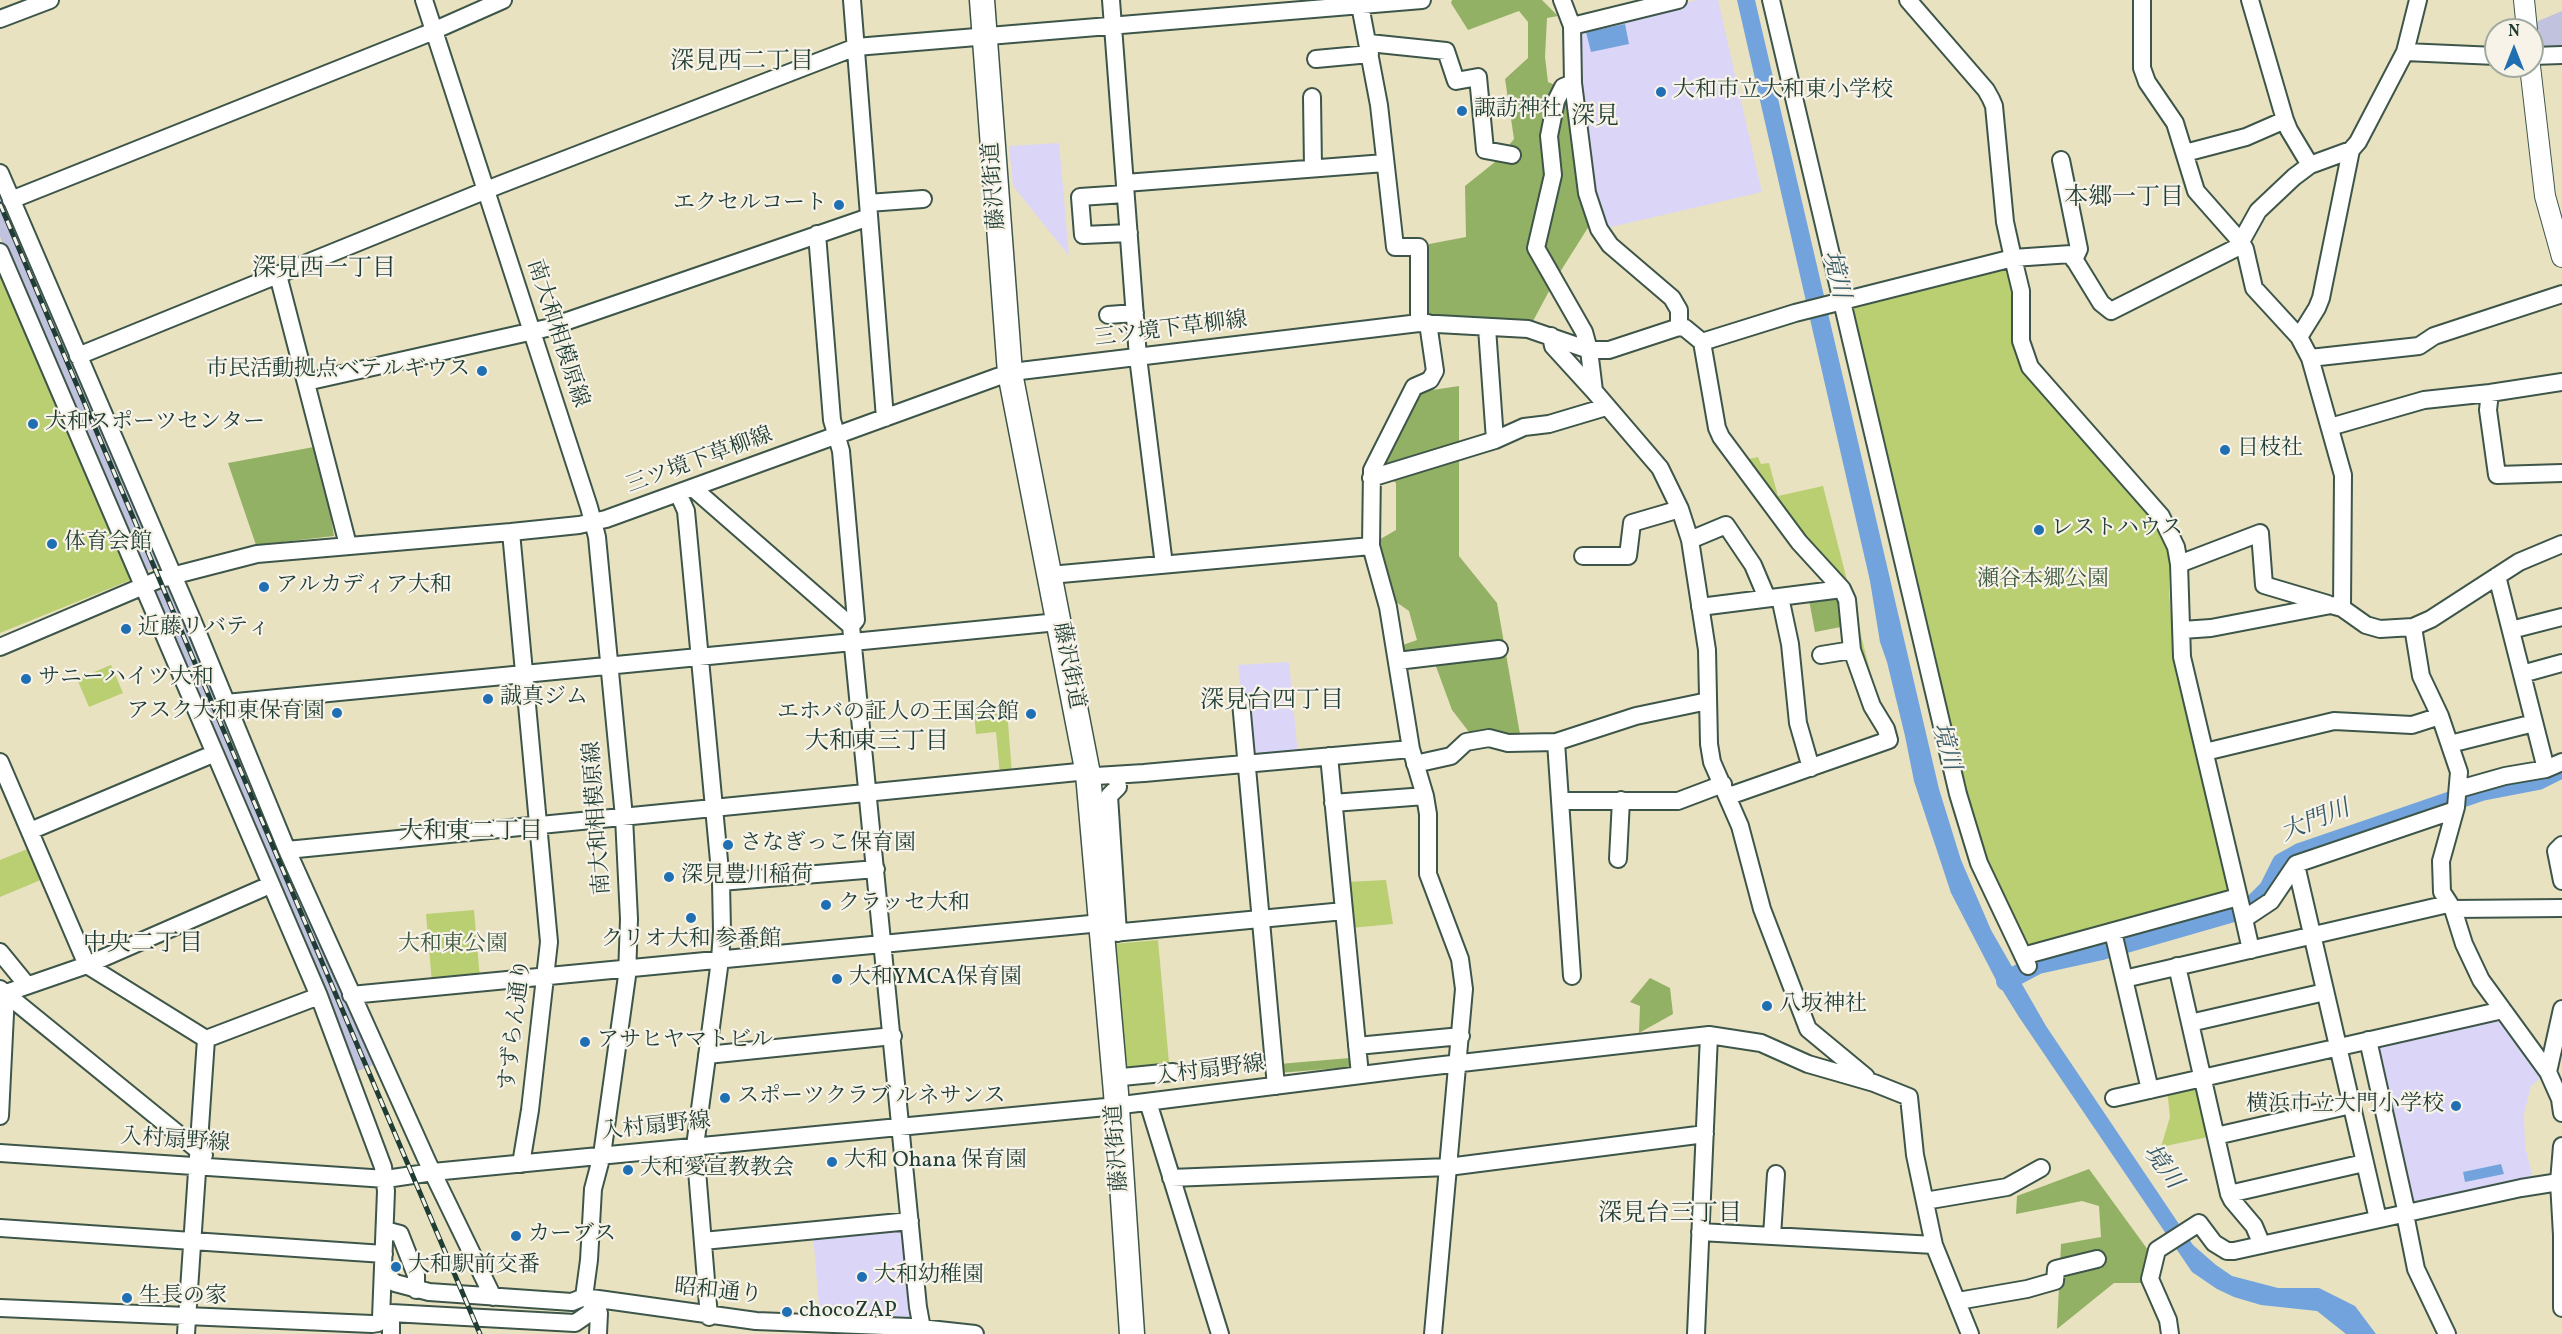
<!DOCTYPE html>
<html>
<head>
<meta charset="utf-8">
<style>
	body { margin:0 }
	#map { position:relative; width:2562px; height:1334px; overflow:hidden; background:#e8e2c1; font-family:Vollkorn,serif }
	canvas { display:block }
	.north { position:absolute; left:2484px; top:18px; width:60px; height:60px; box-sizing:border-box; background:#f7f3e8; border:2px solid #a1aaa0; border-radius:50%; rotate:0deg; font-size:16px; font-weight:700; line-height:24px; text-align:center; color:#1f3d34 }
	.north::after { content:''; display:block; margin:auto; width:21px; height:27px; background:#1f6fb2; clip-path:polygon(50% 0,100% 100%,50% 72%,0 100%) }
</style>
</head>
<body>
<div id="map">
<canvas width="2562" height="1334"></canvas>
<div class="north">N</div>
</div>
<script>
const ctx = document.querySelector('canvas').getContext('2d');
ctx.lineJoin = 'round';
function paint(path, color) { ctx.fillStyle = color; ctx.fill(path, 'evenodd'); }
const toPath = rows => new Path2D(rows.map(r => 'M' + r).join(''));
function strokePath(path, color, width, dash) { ctx.strokeStyle = color; ctx.lineWidth = width; ctx.lineCap = dash ? 'butt' : 'round'; ctx.setLineDash(dash || []); ctx.stroke(path); }
function label(font, color, halo, rows, align = 'center') {
  ctx.font = font + ' Vollkorn,"Noto Serif JP",serif'; ctx.lineWidth = 4.5; ctx.setLineDash([]); ctx.textBaseline = 'middle'; ctx.strokeStyle = halo; ctx.fillStyle = color; for (const [text, x, y, turn = 0] of rows) {
    ctx.save(); ctx.translate(x, y); ctx.rotate((+turn || 0) * Math.PI / 180); ctx.textAlign = isNaN(turn) ? turn : align; if (halo) ctx.strokeText(text, 0, 0); ctx.fillText(text, 0, 0); ctx.restore();
  }
}
paint(toPath([
	[1697,0,1718,0,1762,192,1611,227,1607,225,1596,195,1578,57,1579,31,1582,27],
	[1059,143,1069,256,1013,186,1009,146],
	[1289,662,1298,755,1255,758,1246,744,1238,665],
	[2503,1016,2542,1077,2531,1086,2524,1114,2525,1146,2533,1179,2408,1204,2372,1045],
	[902,1224,911,1319,820,1320,813,1234]
]), '#dbd6f7');
paint(toPath([
	[2562,11,2562,47,2540,49,2536,22],
	[0,188,161,565,143,573,0,237],
	[167,578,376,1064,350,1074,149,585]
]), '#c1c2dd');
paint(toPath([
	[2005,268,2011,274,2014,283,2013,328,2017,353,2049,402,2079,432,2157,521,2169,542,2169,592,2176,675,2234,894,2026,951,1986,870,1966,800,1848,310],
	[0,269,133,579,0,633],
	[1758,457,1761,464,1769,463,1778,496,1823,486,1881,714,1809,545,1744,460],
	[111,665,123,693,89,707,77,679],
	[1007,710,1012,774,1000,775,996,732,976,734,974,713],
	[30,848,43,879,0,897,0,860],
	[1386,880,1393,924,1351,928,1347,882],
	[474,910,480,979,432,983,426,914],
	[1158,940,1169,1063,1124,1067,1113,944],
	[2196,1084,2208,1137,2161,1147,2170,1117,2167,1089]
]), '#bace72');
paint(toPath([
	[1452,0,1542,0,1558,16,1547,18,1545,57,1548,82,1570,91,1576,160,1589,226,1555,280,1532,323,1425,315,1424,245,1466,237,1465,186,1495,162,1514,139,1505,79,1528,58,1528,22,1519,11,1468,30,1451,3],
	[1459,386,1459,556,1497,603,1520,734,1469,732,1452,710,1434,661,1406,669,1400,646,1417,640,1409,611,1389,597,1377,541,1396,530,1396,483,1379,468,1419,392],
	[319,446,334,536,256,545,228,463],
	[1836,590,1846,626,1815,632,1808,595],
	[1650,978,1670,988,1673,1014,1639,1033,1640,1006,1630,1002],
	[1350,1058,1351,1067,1279,1073,1279,1064],
	[2089,1169,2148,1250,2146,1275,2141,1283,2114,1283,2057,1329,2061,1244,2101,1237,2099,1206,2082,1201,2016,1214,2017,1196]
]), '#93b164');
paint(toPath([
	[1737,0,1755,0,1939,789,1961,860,1991,930,2046,1026,2193,1245,2216,1265,2232,1276,2278,1288,2319,1288,2355,1306,2376,1334,2346,1334,2317,1311,2261,1305,2234,1297,2217,1289,2192,1272,2019,1017,1996,980,1951,893,1914,781,1905,736,1887,662,1880,642,1870,581],
	[1625,24,1629,44,1591,52,1586,32],
	[2501,1164,2504,1174,2465,1182,2463,1172]
]), '#72a3dd');
strokePath(toPath([
	[2006,981,2038,964,2102,950,2251,907,2269,889,2282,863,2300,853,2481,791,2538,780,2562,768]
]), '#72a3dd', 20);
const minor = toPath([
	[424,0,589,507,597,537,624,817,629,919,627,976,602,1155,593,1189,589,1260,584,1297],
	[852,0,885,418],
	[1111,0,1138,357,1164,565],
	[1359,0,1379,105,1395,247,1419,247,1419,323],
	[1562,0,1572,26,1573,83,1587,193,1599,229,1610,245,1672,298,1679,310,1679,327],
	[1771,0,1958,794,1979,863,2028,966],
	[1908,0,1986,90,1991,99,1994,106,2005,222,2013,258,2071,254,2101,303,2111,311,2238,247,2258,211,2294,177,2310,165,2351,150],
	[2142,0,2142,68,2147,82,2175,123,2196,191,2241,242,2245,249,2254,288,2299,337,2310,358,2343,475,2342,608],
	[0,19,50,0],
	[1572,26,1678,0],
	[1369,43,1446,51,1456,81,1478,77,1485,150,1512,155],
	[2405,52,2496,56],
	[2532,56,2562,55],
	[1316,59,1370,54],
	[1573,83,1563,87,1556,101,1549,136,1553,175,1536,248,1584,332,1589,350,1594,391,1660,468,1680,509,1690,540,1707,650,1709,744,1712,762,1740,826,1762,909,1808,1029,1866,1077],
	[1312,97,1313,168],
	[2285,120,2289,130,2310,165],
	[2185,153,2246,137,2285,120,2250,0],
	[2061,160,2079,249,2074,260],
	[0,173,194,624,287,850,428,1163,493,1297],
	[1125,183,1385,163],
	[1125,194,1080,197,1083,235,1129,233],
	[11,200,424,35,503,0],
	[868,203,923,199],
	[817,234,832,420,841,451,856,620,851,626],
	[0,252,319,996,383,1167,386,1191,381,1318,378,1323,372,1324,0,1308],
	[278,275,348,545],
	[1108,315,1135,313],
	[1428,323,1435,371,1430,380,1414,387,1372,470,1371,546,1388,607,1411,749,1425,796,1428,814,1428,874,1460,959,1464,989,1433,1334],
	[1487,328,1495,440,1524,427,1549,424,1606,407],
	[1551,336,1553,346,1594,391],
	[2299,337,2317,308,2321,298,2351,150,2358,142,2405,52,2418,0],
	[1702,342,1717,428,1721,437,1799,542,1842,589,1847,600,1852,650,1872,706,1886,729,1889,740,1729,796],
	[78,356,499,185,856,47,1422,0],
	[2310,358,2419,346,2434,336,2562,294],
	[306,382,547,328,869,217],
	[2490,393,2488,410,2497,475,2562,473],
	[2330,427,2424,400,2490,393,2562,382],
	[1371,478,1495,440],
	[693,488,851,626,918,1307,923,1334],
	[678,493,686,511,721,882,722,931,720,960,695,1146,709,1317],
	[511,532,549,942,530,1110,521,1164],
	[1690,540,1726,525,1753,565,1767,598],
	[1583,556,1628,556,1632,523,1680,509],
	[2179,564,2260,533,2264,585,2328,604],
	[1050,575,1371,546],
	[2497,576,2546,769],
	[1780,597,1790,644,1798,723,1811,768],
	[1700,607,1842,589],
	[2413,627,2421,676,2440,716,2459,772,2456,807,2441,861,2442,892,2453,909,2464,944,2481,980,2548,1072,2560,1099,2562,1113],
	[2182,630,2211,628,2331,605,2342,608,2366,625,2380,629,2413,627,2431,619,2519,562,2562,544],
	[2511,630,2562,617],
	[0,647,160,579,257,554,511,532,579,525,606,519,997,377,1020,371,1419,323,1528,329,1589,350,1609,350,1679,327,1685,328,1702,342,1795,313,2013,258,2021,291,2021,341,2030,367,2161,516,2176,547,2179,564,2182,657,2244,919],
	[1821,655,1852,650],
	[1397,661,1499,649],
	[2522,674,2562,663],
	[1241,702,1276,1086],
	[226,703,1058,622],
	[1556,742,1572,976],
	[2450,744,2534,723],
	[2205,752,2334,721,2412,725,2440,716],
	[1329,756,1360,1075],
	[0,762,87,965,206,1039],
	[1415,764,1451,756,1466,742,1489,738,1508,743,1556,742,1636,716,1708,701],
	[1116,775,1118,787,1109,796,1118,933],
	[2459,789,2505,776,2546,769,2562,762],
	[1560,801,1678,801,1723,784],
	[1333,803,1425,796],
	[30,831,213,754],
	[2562,845,2556,851,2562,881],
	[287,850,1078,772,1096,776,1144,773,1411,749],
	[1618,859,1621,800],
	[2296,865,2378,1219],
	[721,882,876,869],
	[2453,909,2562,908],
	[2113,932,2150,1090],
	[1102,934,1344,911],
	[2251,950,2244,919,2271,901,2296,864,2455,810],
	[0,952,27,985],
	[2023,956,2238,897],
	[2177,966,2229,1194,2232,1200,2254,1226,2262,1245],
	[2124,979,2448,904],
	[0,989,204,1155],
	[6,993,87,965,270,885],
	[351,995,1101,923],
	[2190,1023,2325,992],
	[206,1039,319,996],
	[2368,1040,2407,1214],
	[1357,1046,1461,1036],
	[707,1055,893,1036],
	[2548,1072,2562,1009],
	[1122,1077,1173,1072],
	[2114,1098,2503,1010],
	[1148,1102,1220,1334],
	[0,1116,6,993],
	[2216,1136,2351,1105],
	[2562,1146,2559,1182,2562,1235,2562,1308],
	[0,1153,386,1179,433,1172,1106,1107,1417,1068,1709,1035,1761,1043,1808,1064,1874,1083,1909,1097,1915,1155,1934,1245,1970,1334],
	[1171,1178,1448,1167,1705,1134],
	[2229,1194,2364,1163],
	[1925,1201,2007,1187,2041,1168],
	[2405,1214,2416,1269,2447,1334],
	[0,1228,384,1254],
	[385,1230,400,1234,416,1275,416,1290],
	[1700,1232,1934,1245],
	[1772,1236,1776,1174],
	[703,1241,910,1221],
	[384,1269,385,1274,395,1283,429,1292,572,1302,584,1297],
	[584,1297,756,1321,911,1327,975,1334],
	[1958,1301,2027,1289,2055,1281,2056,1269,2097,1259],
	[591,1312,599,1313,598,1334],
	[186,1334,206,1039],
	[391,1334,391,1313,575,1323,591,1312,592,1304],
	[1696,1334,1709,1035],
	[2170,1334,2168,1320,2150,1279,2157,1250,2199,1223,2214,1243,2227,1251,2234,1251,2521,1188,2559,1182]
]);
const major = toPath([
	[2524,0,2527,30],
	[2530,66,2545,196,2562,257]
]);
const highway = toPath([
	[982,0,1010,373,1088,774,1116,1093,1132,1334]
]);
strokePath(minor, '#3d5649', 20);
strokePath(major, '#3d5649', 22);
strokePath(highway, '#3d5649', 27);
strokePath(minor, '#fff', 16);
strokePath(major, '#fff', 20);
strokePath(highway, '#fff', 24);
const rail = toPath([
	[0,204,480,1334]
]);
strokePath(rail, '#1f3d34', 5);
strokePath(rail, '#f7f3e8', 3, [9]);
for (const [x, y, r, color] of [
	[1661,92,6,"#1f6fb2"],
	[1462,111,6,"#1f6fb2"],
	[839,205,6,"#1f6fb2"],
	[482,371,6,"#1f6fb2"],
	[33,424,6,"#1f6fb2"],
	[2225,450,6,"#1f6fb2"],
	[2039,530,6,"#1f6fb2"],
	[52,544,6,"#1f6fb2"],
	[264,587,6,"#1f6fb2"],
	[126,629,6,"#1f6fb2"],
	[26,679,6,"#1f6fb2"],
	[488,699,6,"#1f6fb2"],
	[337,713,6,"#1f6fb2"],
	[1031,714,6,"#1f6fb2"],
	[728,845,6,"#1f6fb2"],
	[669,877,6,"#1f6fb2"],
	[826,905,6,"#1f6fb2"],
	[691,918,6,"#1f6fb2"],
	[837,979,6,"#1f6fb2"],
	[1767,1006,6,"#1f6fb2"],
	[585,1042,6,"#1f6fb2"],
	[725,1098,6,"#1f6fb2"],
	[2456,1106,6,"#1f6fb2"],
	[832,1162,6,"#1f6fb2"],
	[628,1170,6,"#1f6fb2"],
	[516,1236,6,"#1f6fb2"],
	[396,1267,6,"#1f6fb2"],
	[862,1277,6,"#1f6fb2"],
	[127,1298,6,"#1f6fb2"],
	[787,1312,6,"#1f6fb2"]
]) { const dot = new Path2D(); dot.arc(x, y, r, 0, 2 * Math.PI); ctx.fillStyle = color; ctx.fill(dot); strokePath(dot, '#f7f3e8', 2); }
label('22px', '#1f3d34', '#f7f3e8', [
	["大和市立大和東小学校",1673,92],
	["諏訪神社",1474,111],
	["エクセルコート",827,205,"right"],
	["市民活動拠点ベテルギウス",470,371,"right"],
	["大和スポーツセンター",45,424],
	["日枝社",2237,450],
	["レストハウス",2051,530],
	["体育会館",64,544],
	["アルカディア大和",276,587],
	["近藤リバティ",138,629],
	["サニーハイツ大和",38,679],
	["誠真ジム",500,699],
	["アスク大和東保育園",325,713,"right"],
	["エホバの証人の王国会館",1019,714,"right"],
	["さなぎっこ保育園",740,845],
	["深見豊川稲荷",681,877],
	["クラッセ大和",838,905],
	["クリオ大和 参番館",691,941,"center"],
	["大和YMCA保育園",849,979],
	["八坂神社",1779,1006],
	["アサヒヤマトビル",597,1042],
	["スポーツクラブ ルネサンス",737,1098],
	["横浜市立大門小学校",2444,1106,"right"],
	["大和 Ohana 保育園",844,1162],
	["大和愛宣教教会",640,1170],
	["カーブス",528,1236],
	["大和駅前交番",408,1267],
	["大和幼稚園",874,1277],
	["生長の家",139,1298],
	["chocoZAP",799,1312]
], 'left');
label('22px', '#1f3d34', '#f7f3e8', [
	["藤沢街道",996,186,-94],
	["三ツ境下草柳線",1171,331,-7],
	["南大和相模原線",556,334,72],
	["三ツ境下草柳線",700,462,-20],
	["藤沢街道",1067,666,79],
	["南大和相模原線",599,818,-94],
	["すずらん通り",517,1025,-83],
	["入村扇野線",1210,1072,-7],
	["入村扇野線",656,1128,-6],
	["入村扇野線",175,1142,4],
	["藤沢街道",1119,1148,-94],
	["昭和通り",718,1293,6]
]);
label('22px', '#3e5a40', '#f7f3e8', [
	["瀬谷本郷公園",2043,581],
	["大和東公園",453,946]
]);
label('24px', '#1f3d34', '#f7f3e8', [
	["深見西二丁目",742,64],
	["深見",1595,119],
	["本郷一丁目",2124,200],
	["深見西一丁目",324,271],
	["深見台四丁目",1272,703],
	["大和東三丁目",877,744],
	["大和東二丁目",471,834],
	["中央二丁目",143,946],
	["深見台三丁目",1670,1216]
]);
label('italic 24px', '#385c67', '#f7f3e8', [
	["境川",1834,275,77],
	["境川",1944,747,75],
	["大門川",2316,823,-22],
	["境川",2161,1168,54]
]);
</script>
</body>
</html>
